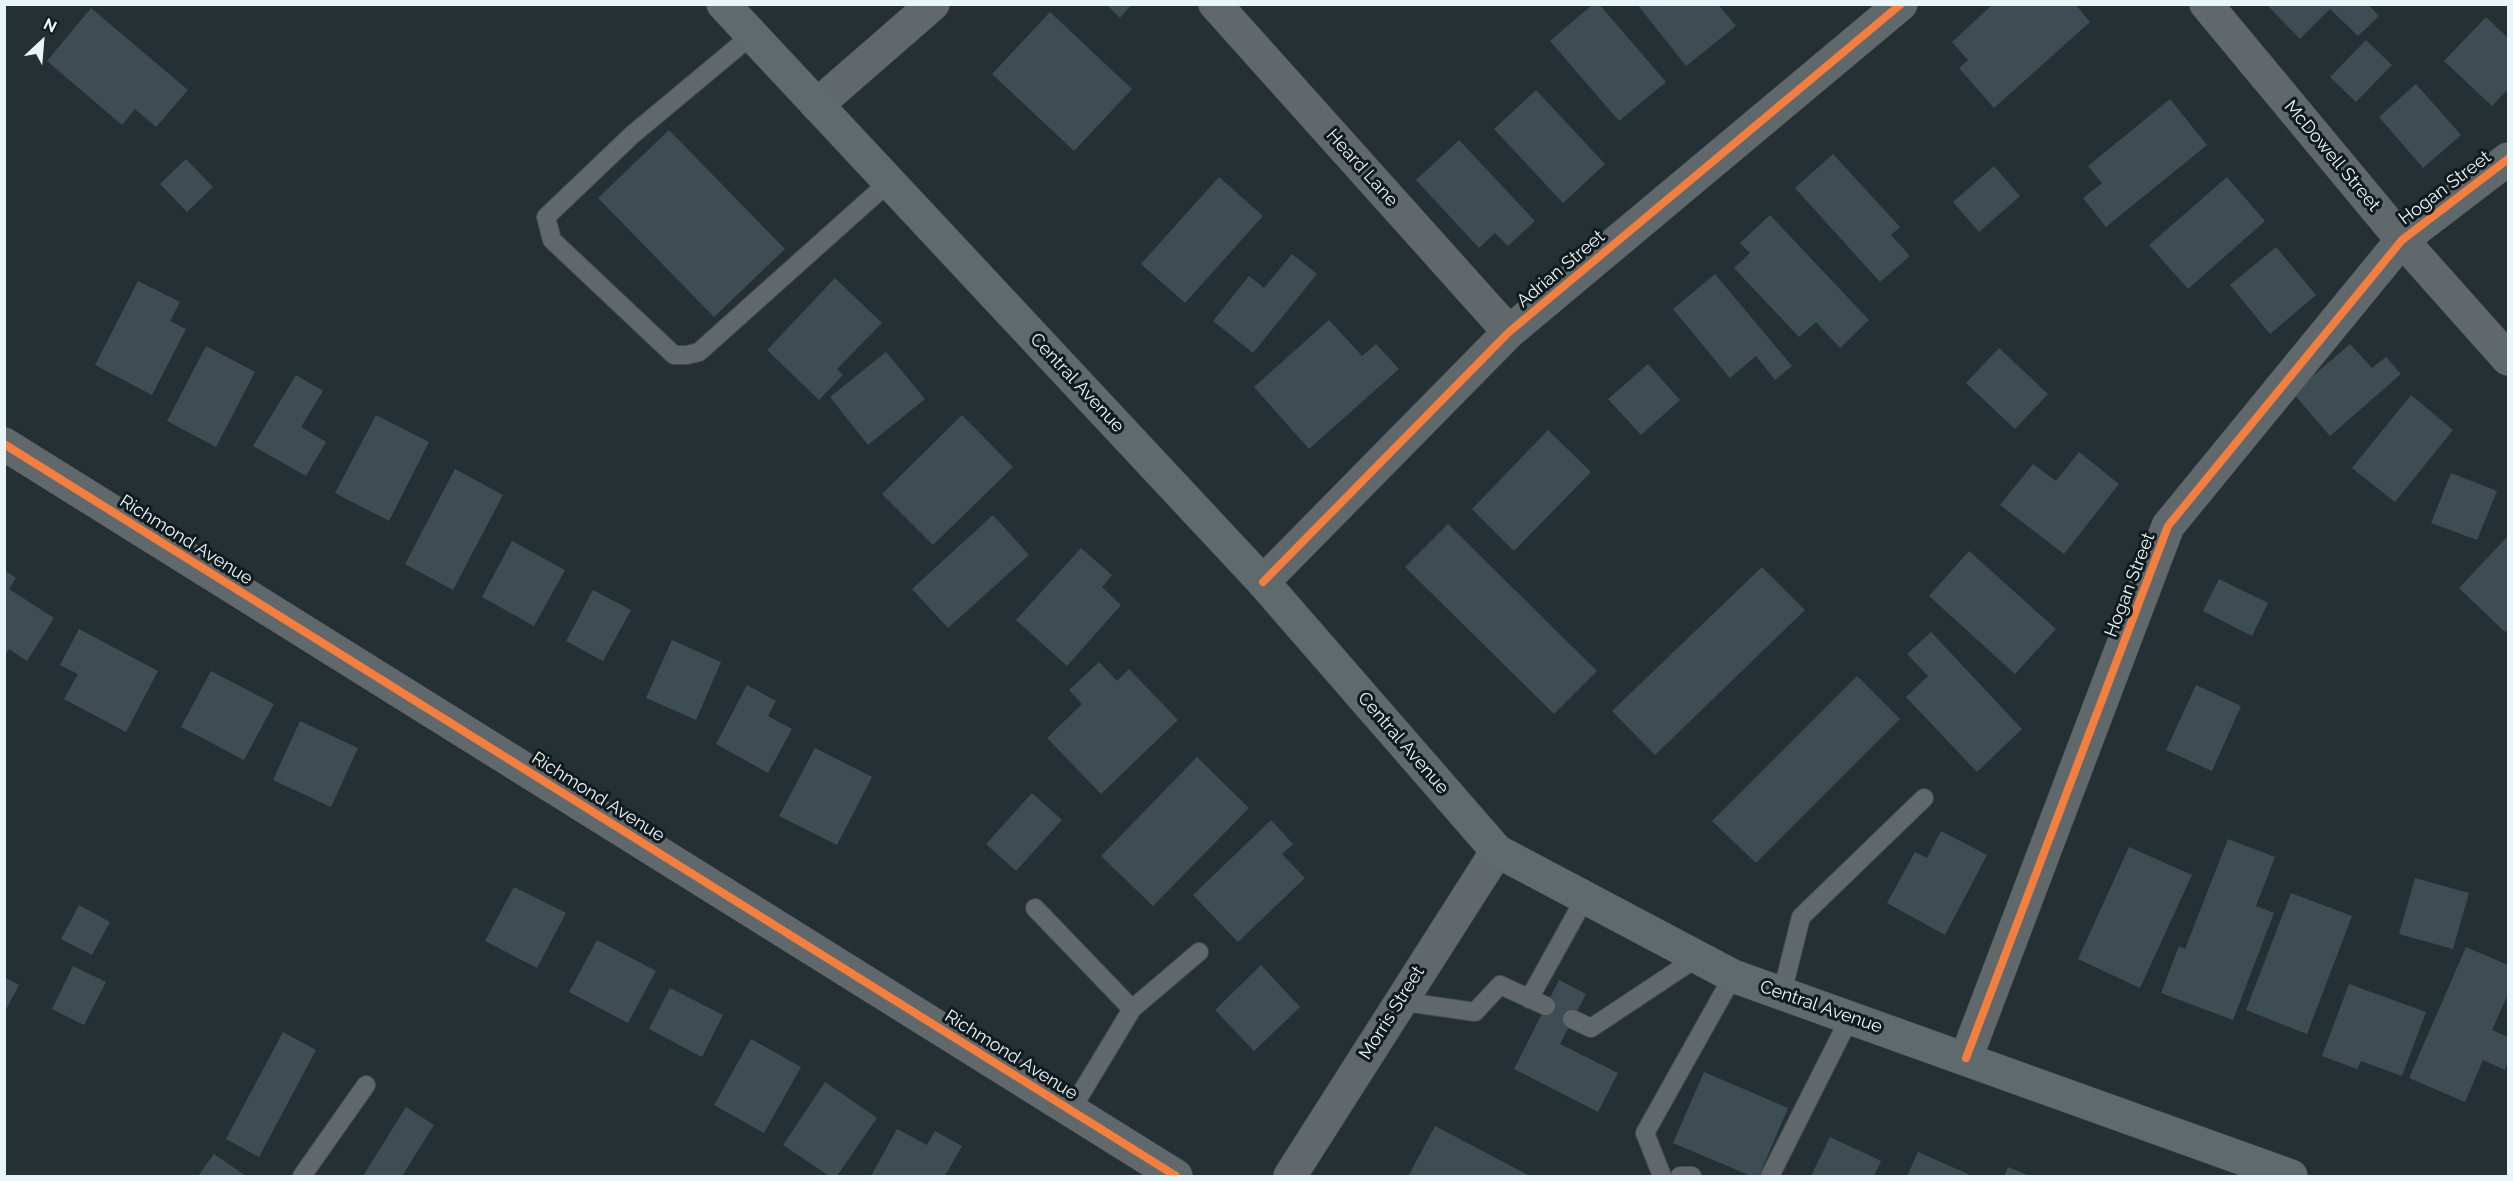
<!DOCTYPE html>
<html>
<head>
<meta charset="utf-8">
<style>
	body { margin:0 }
	#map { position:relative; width:2513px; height:1181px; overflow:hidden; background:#253035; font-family:Raleway,sans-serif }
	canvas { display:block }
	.frame { position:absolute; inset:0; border:6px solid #e8f5f9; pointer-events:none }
	.north { position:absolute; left:12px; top:12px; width:60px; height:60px; -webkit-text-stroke:4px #111a1d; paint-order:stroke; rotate:26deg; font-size:16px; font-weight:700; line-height:24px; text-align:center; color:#e8f5f9 }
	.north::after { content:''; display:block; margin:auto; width:21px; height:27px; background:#e8f5f9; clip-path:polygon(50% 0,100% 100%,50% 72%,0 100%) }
</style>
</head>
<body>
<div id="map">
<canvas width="2513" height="1181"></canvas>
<div class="frame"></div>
<div class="north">N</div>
</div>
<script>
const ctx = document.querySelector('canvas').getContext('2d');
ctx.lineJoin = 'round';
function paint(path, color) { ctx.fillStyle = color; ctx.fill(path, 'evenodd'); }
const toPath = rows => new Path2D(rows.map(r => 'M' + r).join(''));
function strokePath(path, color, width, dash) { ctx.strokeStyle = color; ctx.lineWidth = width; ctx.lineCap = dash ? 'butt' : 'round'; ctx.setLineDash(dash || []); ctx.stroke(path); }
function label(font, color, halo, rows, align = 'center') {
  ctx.font = font + ' Raleway,sans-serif'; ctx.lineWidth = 6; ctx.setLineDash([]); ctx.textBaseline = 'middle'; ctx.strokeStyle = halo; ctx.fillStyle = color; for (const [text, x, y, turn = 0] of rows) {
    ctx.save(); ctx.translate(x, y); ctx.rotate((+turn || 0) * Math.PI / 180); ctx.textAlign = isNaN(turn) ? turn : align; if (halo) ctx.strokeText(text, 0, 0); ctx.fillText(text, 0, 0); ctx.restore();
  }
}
paint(toPath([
	[1106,4,1132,4,1120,18],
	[1593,4,1599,4,1666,82,1619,121,1550,41],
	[1637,4,1718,4,1736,26,1686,66],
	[1993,4,2075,4,2090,22,1994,108,1959,68,1968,60,1952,42],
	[2266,4,2368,4,2379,16,2358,36,2330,9,2300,39],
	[91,8,188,90,156,127,135,109,122,125,47,61],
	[1050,12,1132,89,1074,151,992,74],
	[2486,17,2508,38,2508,89,2492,106,2444,61],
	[2366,40,2392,65,2356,102,2330,77],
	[2416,84,2461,135,2423,168,2379,117],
	[1536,90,1605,164,1563,203,1494,129],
	[2170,99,2207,145,2106,227,2083,198,2102,183,2088,166],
	[669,130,785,249,714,317,598,198],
	[1459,140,1535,221,1508,246,1495,233,1479,248,1416,180],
	[1833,154,1900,227,1891,235,1910,256,1880,282,1795,188],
	[186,159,213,187,187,212,160,184],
	[1994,166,2020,196,1979,232,1953,202],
	[1219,177,1263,216,1185,303,1141,264],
	[2227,177,2265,221,2188,289,2149,245],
	[1770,215,1869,320,1840,348,1816,322,1799,337,1734,268,1750,253,1740,243],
	[2276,247,2316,295,2270,334,2230,285],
	[1292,254,1317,274,1253,353,1213,321,1249,276,1264,288],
	[1715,274,1792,366,1775,380,1756,356,1730,378,1673,309],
	[835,278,882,323,837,369,843,375,819,400,767,350],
	[138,281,180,302,170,321,186,329,152,395,95,365],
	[1329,320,1362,356,1376,344,1399,369,1309,449,1254,387],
	[2350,344,2372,368,2386,357,2401,374,2330,436,2293,393],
	[206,346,255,372,216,447,167,421],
	[1999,348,2048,394,2015,429,1966,383],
	[886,352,925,399,868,445,830,397],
	[1648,364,1680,400,1641,435,1608,399],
	[296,375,323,391,301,427,326,442,306,476,253,446],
	[2411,395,2453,430,2395,502,2352,468],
	[376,415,429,442,389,521,335,493],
	[962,415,1013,467,933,545,882,494],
	[1548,430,1591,472,1514,551,1472,509],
	[2079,452,2119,484,2064,554,2000,505,2033,464,2056,481],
	[455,469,503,495,453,590,405,564],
	[2451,473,2497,491,2477,540,2431,523],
	[993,515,1029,555,948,628,912,589],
	[1448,524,1597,671,1554,714,1405,567],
	[2508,536,2508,629,2505,632,2459,588],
	[512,541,565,570,534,626,482,597],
	[1081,548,1112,575,1102,587,1121,605,1067,666,1016,620],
	[1969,551,2056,629,2015,674,1929,596],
	[1762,567,1805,610,1655,755,1612,711],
	[4,570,16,578,9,589,54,618,27,661,9,649,4,657],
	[2219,579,2268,603,2252,636,2203,611],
	[593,590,631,610,603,661,566,641],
	[79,629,158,671,126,732,64,699,78,674,60,665],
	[1931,632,2022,729,1977,772,1906,697,1928,676,1907,654],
	[672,640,721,662,696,720,646,698],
	[1099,662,1117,681,1129,669,1178,720,1101,794,1047,738,1082,704,1069,690],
	[211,671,274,704,244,760,181,727],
	[1857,676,1900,719,1756,863,1712,821],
	[747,685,776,701,768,716,792,729,768,773,716,744],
	[2196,685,2241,706,2212,771,2166,750],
	[300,721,358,748,331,807,273,780],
	[815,748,872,777,837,845,779,816],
	[1197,757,1249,808,1153,906,1101,856],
	[1032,793,1062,820,1016,871,986,844],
	[1271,820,1293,844,1282,854,1305,878,1238,942,1193,895],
	[1941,831,1987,855,1945,935,1887,903,1915,852,1927,858],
	[2228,839,2275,857,2256,906,2274,913,2233,1020,2161,993,2179,946,2185,949],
	[2129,847,2192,875,2140,988,2078,959],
	[2415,878,2469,893,2453,949,2399,934],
	[514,887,566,913,537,968,485,941],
	[2291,893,2352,916,2307,1034,2246,1010],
	[79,905,110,922,92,955,61,939],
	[597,940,656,971,628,1023,569,992],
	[2466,947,2508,965,2508,994,2492,1030,2508,1037,2508,1061,2505,1070,2483,1060,2465,1102,2409,1078],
	[1261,965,1300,1007,1254,1051,1215,1010],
	[73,966,106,982,84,1025,52,1009],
	[4,977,19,985,4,1013],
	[1559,980,1586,994,1560,1044,1618,1073,1598,1112,1514,1069],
	[2349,984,2426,1012,2402,1076,2361,1061,2357,1069,2322,1056],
	[670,988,723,1015,702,1057,649,1029],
	[283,1032,316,1050,259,1157,226,1139],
	[751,1039,801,1067,764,1133,714,1105],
	[1704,1072,1788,1108,1759,1176,1751,1176,1673,1143],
	[825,1082,877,1118,837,1176,829,1176,783,1145],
	[406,1107,434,1125,402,1176,363,1176],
	[1435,1126,1530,1176,1409,1175],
	[897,1129,927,1145,935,1131,962,1146,945,1176,871,1176],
	[1830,1137,1881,1161,1874,1176,1811,1176],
	[1918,1152,1968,1174,1967,1176,1907,1176],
	[214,1154,246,1176,198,1176],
	[2008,1167,2030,1176,2004,1176]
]), '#3d4d53');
const lane = toPath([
	[752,35,632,135,546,217,552,240,674,355,687,355,699,352,889,182],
	[1035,908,1132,1009],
	[1782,993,1801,917,1924,798],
	[1529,999,1585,898],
	[1399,1001,1475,1012,1500,985,1546,1006],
	[1572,1019,1591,1028,1698,957],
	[1071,1110,1132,1009,1199,952],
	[302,1176,366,1085],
	[1662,1176,1645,1133,1733,976],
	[1680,1176,1692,1176],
	[1770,1176,1850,1017]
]);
const street = toPath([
	[1215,4,1509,332],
	[2206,4,2402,240,2508,359],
	[817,105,933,4],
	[4,444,1176,1176],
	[1263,582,1509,332,1901,4],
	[1966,1058,2168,526,2402,240,2508,159],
	[1290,1176,1497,851]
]);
const secondary = toPath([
	[723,4,1263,582,1497,851,1733,976,2291,1176]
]);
strokePath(lane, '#424c50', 20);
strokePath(street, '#424c50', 34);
strokePath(secondary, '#424c50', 34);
strokePath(lane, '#60686b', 18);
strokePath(street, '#60686b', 33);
strokePath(secondary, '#5f6a6d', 33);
strokePath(toPath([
	[4,444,1176,1176],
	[1263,582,1509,332,1901,4],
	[1966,1058,2168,526,2402,240,2508,159]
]), '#f27e40', 8);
label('18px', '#e8f5f9', '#111a1d', [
	["McDowell Street",2332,156,50],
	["Heard Lane",1362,168,48],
	["Hogan Street",2445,188,-37],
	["Adrian Street",1561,269,-40],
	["Central Avenue",1077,383,47],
	["Richmond Avenue",186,540,32],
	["Hogan Street",2130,585,-69],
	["Central Avenue",1403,743,49],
	["Richmond Avenue",598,797,32],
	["Central Avenue",1821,1007,19],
	["Morris Street",1392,1013,-58],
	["Richmond Avenue",1011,1055,32]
]);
</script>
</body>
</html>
